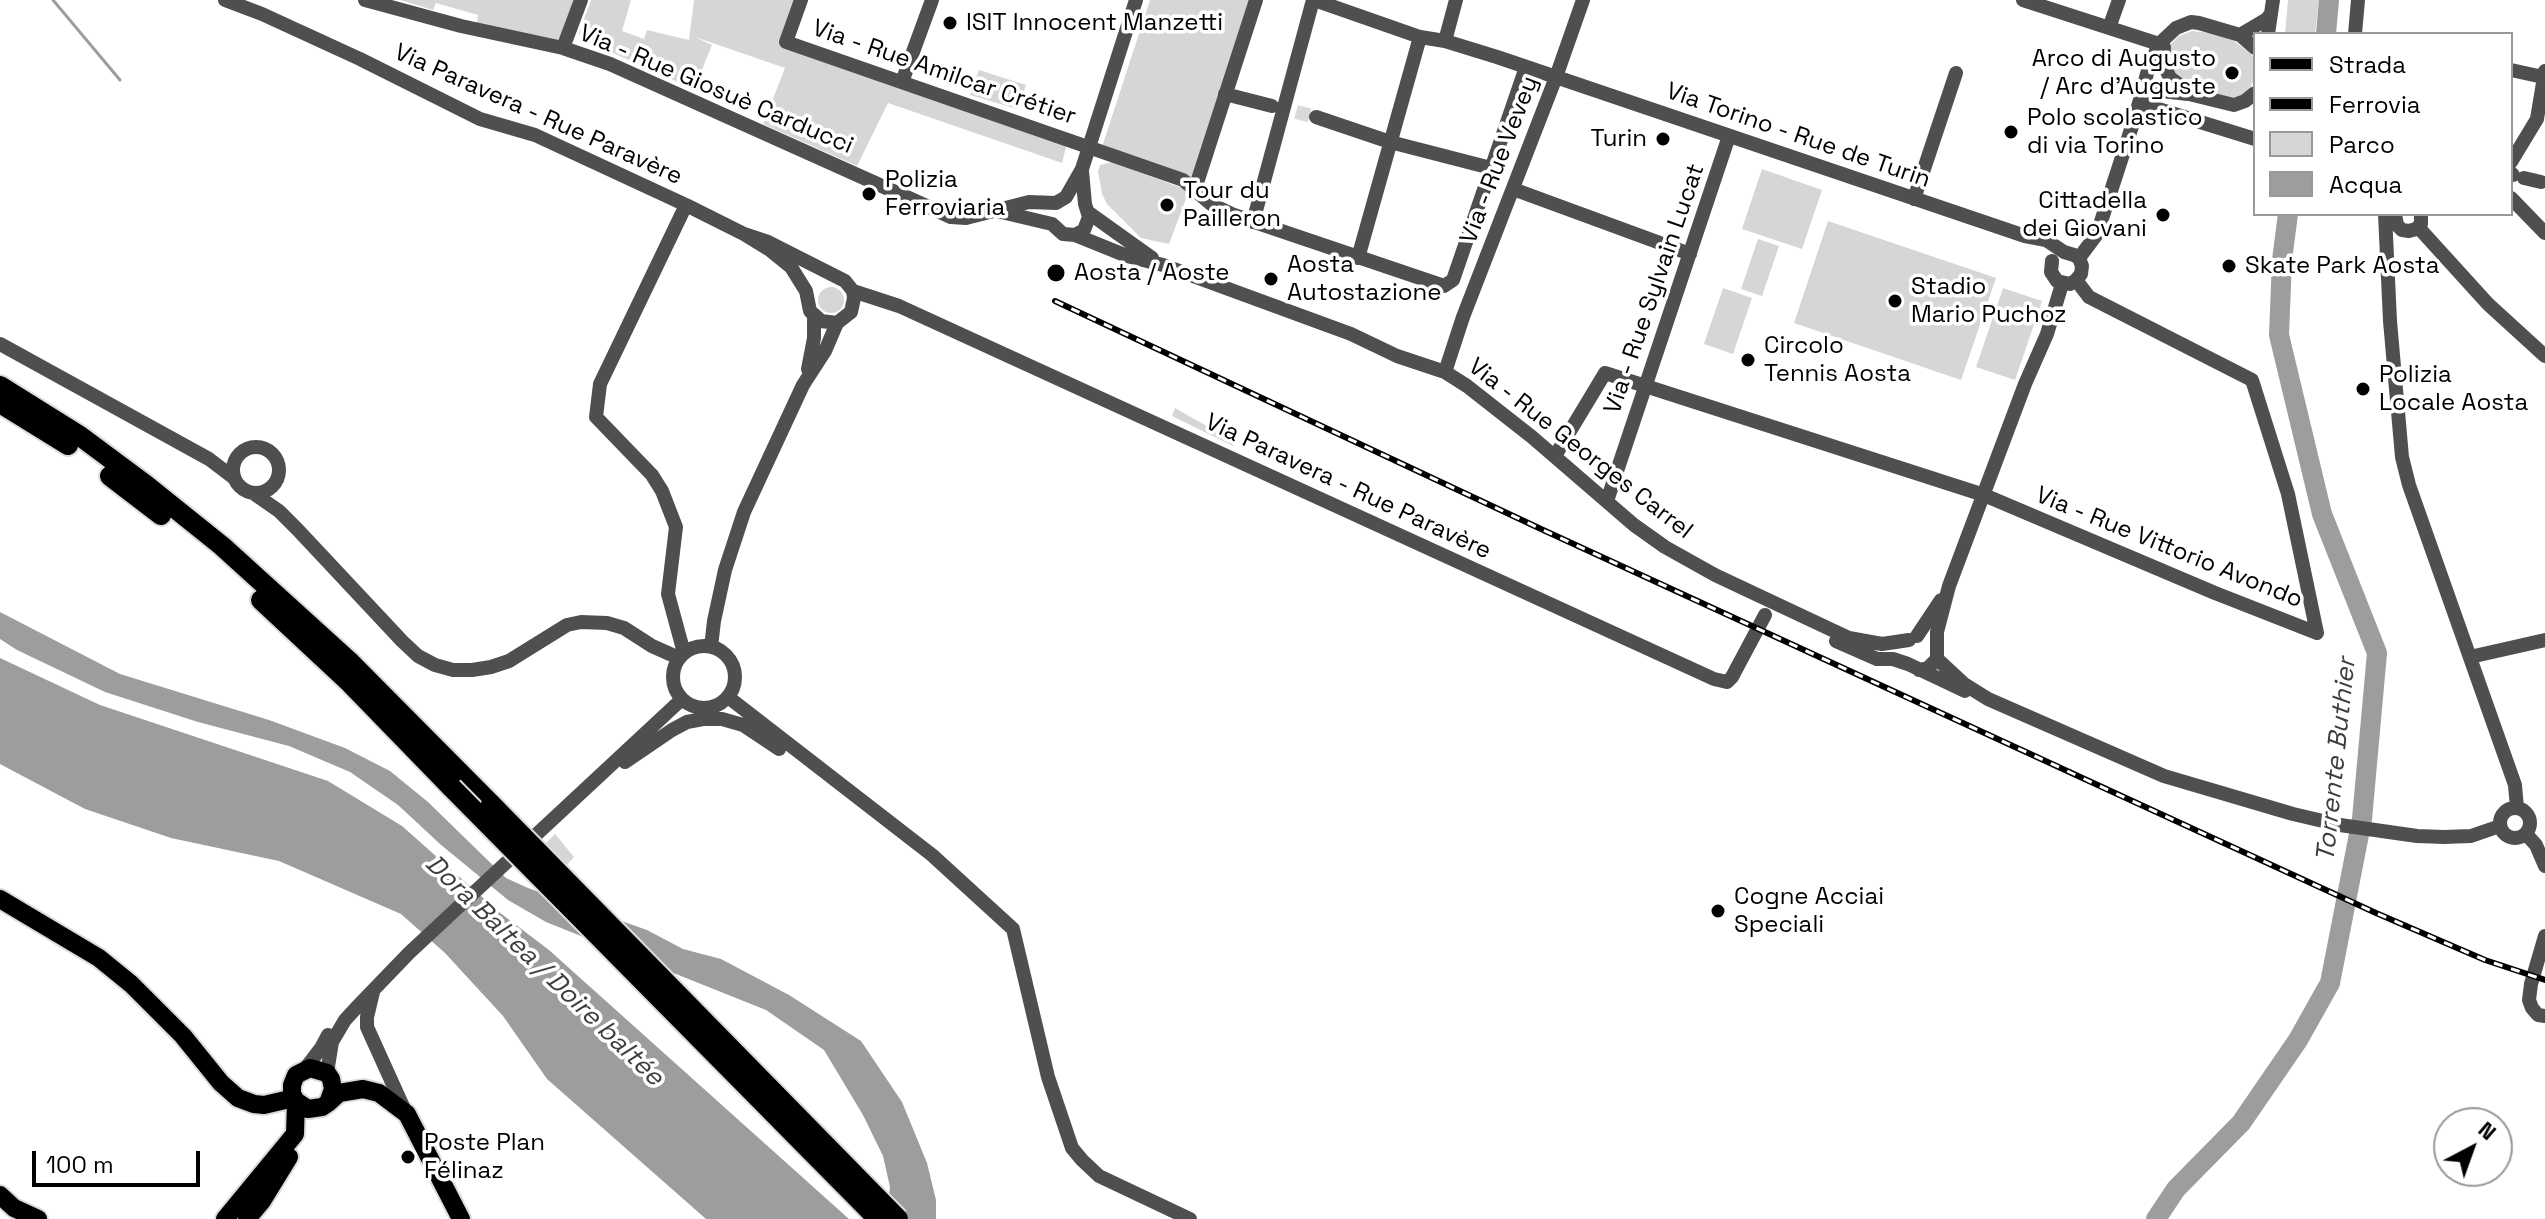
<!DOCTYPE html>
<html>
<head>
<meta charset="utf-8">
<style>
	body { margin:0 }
	#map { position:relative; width:2545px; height:1219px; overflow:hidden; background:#fff; font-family:"Space Grotesk",sans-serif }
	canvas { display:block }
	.legend { position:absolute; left:2253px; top:32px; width:260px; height:184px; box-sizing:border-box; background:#fff; border:2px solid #999; margin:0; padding:10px 14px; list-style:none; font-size:24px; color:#000 }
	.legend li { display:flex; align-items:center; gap:16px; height:40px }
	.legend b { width:40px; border:2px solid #999 }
	.north { position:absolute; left:2433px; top:1107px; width:80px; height:80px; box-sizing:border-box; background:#fff; border:2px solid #999; border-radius:50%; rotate:41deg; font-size:22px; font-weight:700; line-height:32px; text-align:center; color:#000 }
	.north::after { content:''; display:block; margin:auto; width:28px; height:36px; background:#000; clip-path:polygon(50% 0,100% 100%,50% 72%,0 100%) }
	.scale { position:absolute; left:32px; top:1151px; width:168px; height:36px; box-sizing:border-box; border:4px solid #000; border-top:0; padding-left:10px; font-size:24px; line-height:28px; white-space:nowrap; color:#000; -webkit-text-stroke:6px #fff; paint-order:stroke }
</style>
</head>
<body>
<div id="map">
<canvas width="2545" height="1219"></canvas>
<ul class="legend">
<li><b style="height:10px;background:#000"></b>Strada</li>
<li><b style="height:10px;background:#000"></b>Ferrovia</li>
<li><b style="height:22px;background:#d6d6d6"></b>Parco</li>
<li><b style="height:22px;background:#9d9d9d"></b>Acqua</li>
</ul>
<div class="north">N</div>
<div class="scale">100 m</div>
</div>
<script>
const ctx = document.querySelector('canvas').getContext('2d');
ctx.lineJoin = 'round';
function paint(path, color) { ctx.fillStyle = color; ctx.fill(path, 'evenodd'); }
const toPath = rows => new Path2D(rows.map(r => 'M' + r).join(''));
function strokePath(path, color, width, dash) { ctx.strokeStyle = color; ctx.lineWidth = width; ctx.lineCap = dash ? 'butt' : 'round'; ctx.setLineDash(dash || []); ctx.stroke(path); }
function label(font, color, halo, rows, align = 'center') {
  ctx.font = font + ' "Space Grotesk",sans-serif'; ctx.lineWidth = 7; ctx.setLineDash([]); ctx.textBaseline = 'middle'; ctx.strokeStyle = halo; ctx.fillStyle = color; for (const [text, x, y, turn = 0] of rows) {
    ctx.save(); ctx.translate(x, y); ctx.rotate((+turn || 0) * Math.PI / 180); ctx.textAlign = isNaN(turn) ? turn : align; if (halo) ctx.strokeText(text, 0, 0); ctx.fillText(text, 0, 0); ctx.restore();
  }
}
paint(toPath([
	[400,0,575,0,559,41,477,23,478,15,436,3,433,10],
	[591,0,631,0,622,31,644,39,647,30,689,40,694,0,798,0,781,44,1067,143,1062,163,888,103,857,166,763,124,785,68,695,37,712,45,694,89,584,40,579,33],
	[1150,0,1252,0,1193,178,1102,147],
	[2288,0,2319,0,2315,34,2285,34],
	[2192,31,2211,33,2234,41,2250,53,2255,59,2255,77,2249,90,2242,97,2222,97,2184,85,2168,67,2169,46,2179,36],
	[979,70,1026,85,1017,109,970,95],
	[1112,162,1182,188,1186,192,1187,196,1169,244,1141,238,1107,204,1102,194,1098,171,1100,165],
	[1762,169,1822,190,1802,249,1742,229],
	[1828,221,1996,278,1961,380,1794,323],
	[1758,239,1779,246,1762,296,1741,289],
	'818 300a13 13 0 1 1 26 0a13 13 0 1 1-26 0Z',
	[1723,288,1752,298,1733,354,1704,344],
	[2003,288,2042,301,2015,380,1976,367],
	[1175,408,1235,442,1233,446,1172,416],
	[555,834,574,857,565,867,544,845]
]), '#d6d6d6');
paint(toPath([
	[0,612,120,674,269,720,345,748,390,771,428,802,506,878,528,888,647,930,683,949,721,959,789,995,861,1041,902,1102,927,1163,936,1200,936,1219,886,1219,890,1187,883,1156,863,1115,824,1050,766,1010,546,922,508,900,440,844,398,805,350,772,289,746,198,722,105,692,17,650,0,639],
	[0,658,100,705,328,781,402,826,499,912,549,950,849,1219,706,1219,547,1079,503,1016,445,953,401,914,279,861,171,838,85,809,0,764]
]), '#9d9d9d');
strokePath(toPath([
	[53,0,120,80]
]), '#9d9d9d', 3);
strokePath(toPath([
	[2326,34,2329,0],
	[2156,1219,2176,1189,2241,1123,2298,1040,2330,983,2362,819,2377,653,2322,514,2279,335,2282,260,2288,214]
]), '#9d9d9d', 20);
strokePath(toPath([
	[1296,112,1316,117]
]), '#d9d9d9', 14, [14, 7]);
const major = toPath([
	[0,899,99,958,131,984,183,1036,221,1083,238,1098,254,1104,264,1105,294,1098],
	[328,1103,333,1089,331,1079,327,1073,310,1068,296,1075,292,1085,292,1094,296,1101,308,1109,322,1107,328,1103,339,1093,363,1089,379,1093,407,1114,461,1219],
	[0,1195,14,1208,38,1219],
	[225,1219,295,1134,296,1101],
	[247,1219,262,1201,289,1157]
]);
const highway = toPath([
	[0,386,80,436,146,485,222,546,351,663,491,804],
	[0,403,68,445],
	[110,476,161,515],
	[261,600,350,683,452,788]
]);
strokePath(major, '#dbdbdb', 22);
strokePath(highway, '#dbdbdb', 24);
strokePath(toPath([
	[225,0,262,14,360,59,480,119,535,135,686,205,744,234,770,250,791,267,806,291,810,311,821,321,837,323,851,312,854,298,853,291,845,281,768,242,744,234],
	[365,0,461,26,563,48,610,64,951,217,966,218,1029,202,1056,203,1066,197,1082,169,1136,0],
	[801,0,786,42,1183,180,1211,204,1234,215,1444,286,1453,280,1526,67],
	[1314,0,1420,37,1445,41,1497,57,2025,236,2046,240,2064,252,2074,255,2079,258,2082,266,2081,274,2076,280,2070,284,2057,281,2051,272,2052,261],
	[2023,0,2159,44],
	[2109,28,2119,0],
	[2268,34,2273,0],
	[2355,34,2358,0],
	[2240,35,2267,19,2270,15],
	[1445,41,1456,0],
	[2160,44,2164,47,2163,63,2170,78,2193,95,2234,105,2245,101,2255,93],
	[563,48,581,0],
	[2511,70,2543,77],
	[902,82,932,0],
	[1225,94,1272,106],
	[2139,103,2255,139],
	[2139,103,2161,91,2188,94],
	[1316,117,1390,142,1491,168],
	[2511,162,2537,119,2545,71],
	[2511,173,2513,175],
	[2524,178,2541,182],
	[1513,189,1690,254],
	[1194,192,1256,0],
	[2511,198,2545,233],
	[1914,199,1956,73],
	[997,211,1052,224,1063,234,1075,235,1127,256,1163,265,1351,334,1397,356,1445,372,1467,386,1532,437,1634,525,1665,547,1715,575,1849,638,1882,644,1909,640],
	[1089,213,1152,258],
	[2385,214,2390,321,2402,457,2409,485,2515,785,2517,808],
	[2395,214,2397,225,2402,230,2409,231,2416,229,2421,224,2421,214],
	[1253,222,1313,0],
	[2418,227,2488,304,2545,356],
	[1075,235,1084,230,1089,217,1085,204,1082,171],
	[1358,258,1420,37],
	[2079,258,2097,234,2136,114,2148,70,2159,44,2176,28,2191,22,2199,23,2240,35,2255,48],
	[853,291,899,306,1714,679,1727,682,1732,677,1765,615],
	[0,344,209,459,234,478],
	[808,369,814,338,814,317],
	[1445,372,1463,317,1556,77,1583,0],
	'233 470a23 23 0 1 1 46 0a23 23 0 1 1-46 0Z',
	[1555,456,1605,373,1984,495,2215,593,2317,633,2288,494,2252,380,2089,297,2076,280],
	[253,493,279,511,298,530,402,641,418,656,435,665,453,670,472,670,491,667,509,661,567,625,581,622,607,623,624,628,652,646,679,658],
	[1607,501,1729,136],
	[1917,636,1941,600],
	[1836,641,1877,659,1893,659,1908,664,1965,691],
	'673 677a31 31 0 1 1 62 0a31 31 0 1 1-62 0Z',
	[711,647,714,621,725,570,744,512,803,385,825,351,837,323],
	[684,653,668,594,676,527,662,491,652,475,596,417,600,384,686,205],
	[2470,657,2545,640],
	[1937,659,1964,684,1988,699,2164,776,2293,814,2340,825,2417,836,2444,837,2471,836,2500,826],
	[1919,670,1928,668,1937,659,1937,632,1949,586,2025,384,2047,334,2062,284],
	[728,697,932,855,1013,929,1048,1077,1072,1148,1082,1160,1099,1176,1190,1219],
	[625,762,672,730,687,722,703,719,722,719,743,725,779,749],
	'2500 823a15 15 0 1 1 30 0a15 15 0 1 1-30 0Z',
	[2526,834,2536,845,2545,866],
	[2545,936,2531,984,2529,1000,2532,1008,2538,1015,2545,1016],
	[373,992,367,1017,367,1027,405,1111],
	[305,1069,321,1048,328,1035],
	[327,1073,332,1042,345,1020,357,1007,409,953,682,699]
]), '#4f4f4f', 14);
strokePath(major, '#000', 18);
strokePath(highway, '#000', 20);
const rail = toPath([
	[1055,301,1541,529,2376,913,2485,960,2545,980]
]);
strokePath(rail, '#000', 6);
strokePath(rail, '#fff', 3, [9]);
const highwayBridge = toPath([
	[452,788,878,1219],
	[491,804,898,1219]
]);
strokePath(highwayBridge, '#dbdbdb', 24, []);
strokePath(highwayBridge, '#000', 20);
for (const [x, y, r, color] of [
	[950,23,8,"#000"],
	[2232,73,8,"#000"],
	[2011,132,8,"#000"],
	[1663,139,8,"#000"],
	[869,194,8,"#000"],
	[1167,205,8,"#000"],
	[2163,215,8,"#000"],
	[2229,266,8,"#000"],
	[1056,273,10,"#000"],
	[1271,279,8,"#000"],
	[1895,301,8,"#000"],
	[1748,360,8,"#000"],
	[2363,389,8,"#000"],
	[1718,911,8,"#000"],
	[408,1157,8,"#000"]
]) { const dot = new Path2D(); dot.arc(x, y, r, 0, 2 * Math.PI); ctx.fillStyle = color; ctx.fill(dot); strokePath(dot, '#fff', 3); }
label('24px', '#000', '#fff', [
	["ISIT Innocent Manzetti",966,23],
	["Arco di Augusto",2216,59,"right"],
	["/ Arc d'Auguste",2216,87,"right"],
	["Polo scolastico",2027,118],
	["di via Torino",2027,146],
	["Turin",1647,139,"right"],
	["Polizia",885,180],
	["Ferroviaria",885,208],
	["Tour du",1183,191],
	["Pailleron",1183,219],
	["Cittadella",2147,201,"right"],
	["dei Giovani",2147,229,"right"],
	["Aosta",1287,265],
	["Autostazione",1287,293],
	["Skate Park Aosta",2245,266],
	["Aosta / Aoste",1074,273],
	["Stadio",1911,287],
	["Mario Puchoz",1911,315],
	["Circolo",1764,346],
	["Tennis Aosta",1764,374],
	["Polizia",2379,375],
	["Locale Aosta",2379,403],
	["Cogne Acciai",1734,897],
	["Speciali",1734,925],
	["Poste Plan",424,1143],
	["Félinaz",424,1171]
], 'left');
label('24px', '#000', '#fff', [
	["Via - Rue Amilcar Crétier",944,73,19],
	["Via - Rue Giosuè Carducci",716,90,23],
	["Via Paravera - Rue Paravère",538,115,24],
	["Via Torino - Rue de Turin",1798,136,19],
	["Via - Rue Vevey",1500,160,-69],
	["Via - Rue Sylvain Lucat",1655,289,-71],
	["Via - Rue Georges Carrel",1580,449,38],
	["Via Paravera - Rue Paravère",1348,487,25],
	["Via - Rue Vittorio Avondo",2169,548,22]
]);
label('italic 26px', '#3e3e3e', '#fff', [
	["Torrente Buthier",2337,760,-84],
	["Dora Baltea / Doire baltée",544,971,44]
]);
</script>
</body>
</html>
